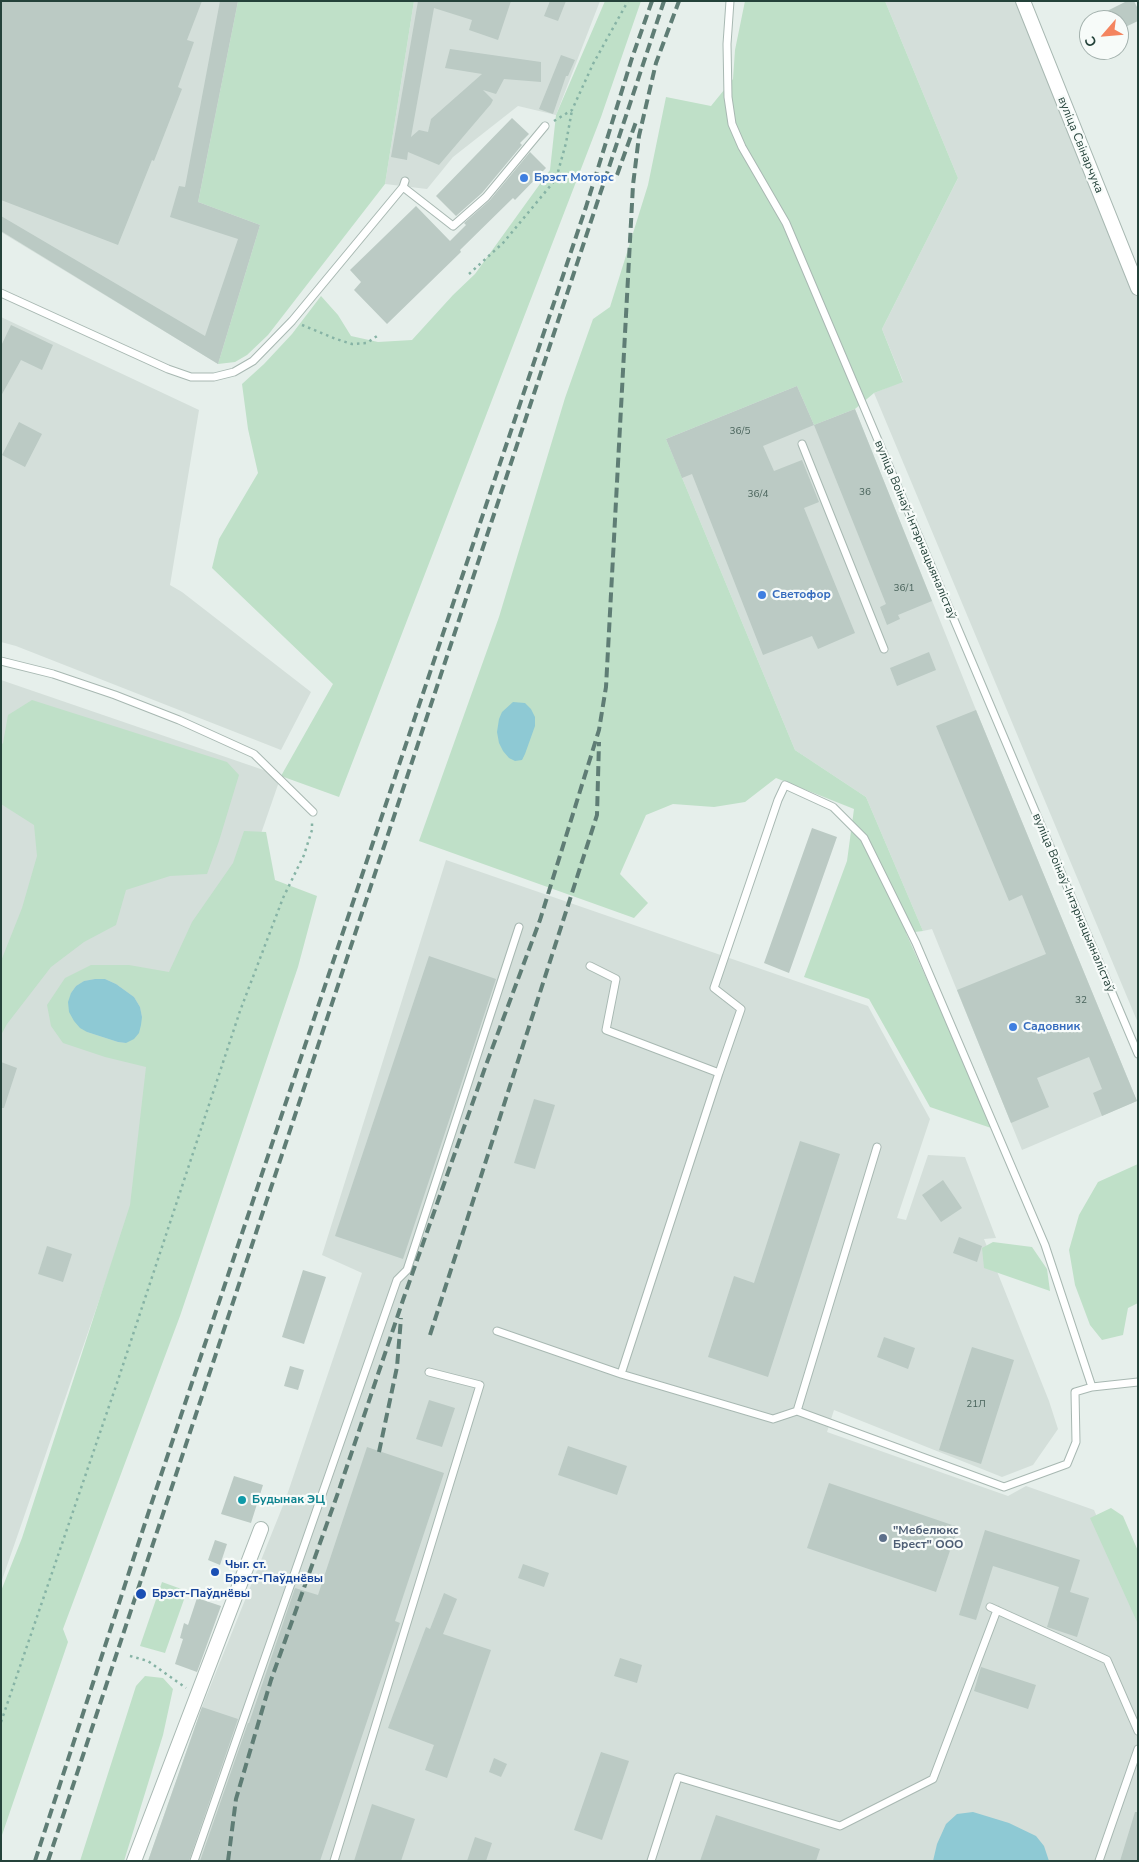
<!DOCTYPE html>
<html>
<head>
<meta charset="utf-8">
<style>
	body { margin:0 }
	#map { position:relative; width:1139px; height:1862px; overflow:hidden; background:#e6efeb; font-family:"Nunito Sans",sans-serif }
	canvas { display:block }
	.frame { position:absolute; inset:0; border:2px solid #24423a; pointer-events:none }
	.north { position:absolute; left:1079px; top:10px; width:50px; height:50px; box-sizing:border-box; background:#f7fbf9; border:1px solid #a3b1ad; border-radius:50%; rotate:243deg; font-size:14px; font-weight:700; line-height:20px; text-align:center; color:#24423a }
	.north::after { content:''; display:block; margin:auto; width:18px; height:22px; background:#f4845f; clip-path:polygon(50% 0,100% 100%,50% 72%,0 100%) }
</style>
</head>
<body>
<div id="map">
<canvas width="1139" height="1862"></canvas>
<div class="frame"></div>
<div class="north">С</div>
</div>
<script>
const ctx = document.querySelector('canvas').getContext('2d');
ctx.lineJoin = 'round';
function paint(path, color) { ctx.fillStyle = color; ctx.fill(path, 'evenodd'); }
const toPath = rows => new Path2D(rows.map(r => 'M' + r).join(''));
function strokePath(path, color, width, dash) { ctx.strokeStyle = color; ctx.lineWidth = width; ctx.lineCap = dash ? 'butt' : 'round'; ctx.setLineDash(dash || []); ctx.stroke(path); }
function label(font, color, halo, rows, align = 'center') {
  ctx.font = font + ' "Nunito Sans",sans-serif'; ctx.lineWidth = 4.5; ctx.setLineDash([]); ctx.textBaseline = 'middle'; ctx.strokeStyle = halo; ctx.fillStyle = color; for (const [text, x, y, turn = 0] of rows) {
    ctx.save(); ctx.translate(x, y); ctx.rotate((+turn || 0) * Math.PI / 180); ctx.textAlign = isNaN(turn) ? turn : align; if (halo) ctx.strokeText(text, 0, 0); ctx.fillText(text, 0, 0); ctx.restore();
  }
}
paint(toPath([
	[1,1,238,1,198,202,260,225,218,364,1,232],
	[414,1,600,1,556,115,518,106,453,157,427,189,385,184],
	[885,1,1023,1,1138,288,1138,1023,874,393,903,381,882,329,958,178],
	[1,317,199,410,170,585,182,592,311,692,281,750,16,646,1,642],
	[797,386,814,425,855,409,976,710,1137,1101,1022,1150,932,929,923,931,866,797,795,750,666,439],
	[1,680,281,776,1,1583],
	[446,860,868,1006,930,1119,897,1218,906,1220,928,1155,965,1157,996,1238,984,1239,1049,1401,1058,1429,1033,1465,1002,1477,834,1410,827,1432,1008,1496,1026,1486,1094,1510,1138,1611,1138,1861,148,1861,202,1707,286,1498,362,1273,322,1255]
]), '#d4dfda');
paint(toPath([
	[238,1,414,1,385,184,268,335,247,355,235,362,218,364,260,225,198,202],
	[605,1,641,1,601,117,339,797,281,776,333,684,212,568,219,539,258,473,248,429,242,384,264,364,292,334,321,296,338,315,351,336,378,342,412,340,453,295,475,274,550,170,556,115],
	[745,1,885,1,958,178,882,329,903,382,874,393,855,409,814,425,797,386,666,439,795,750,866,797,923,931,906,933,994,1129,930,1107,869,999,804,977,847,861,854,809,776,778,745,802,714,807,673,804,646,815,620,874,648,903,634,918,419,841,499,617,565,398,593,319,610,307,648,185,666,97,711,106,733,79,735,50],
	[32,700,227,762,239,775,219,841,207,874,170,876,126,890,116,925,84,942,51,967,7,1024,1,1035,1,961,22,908,37,856,34,825,1,804,1,745,3,743,8,715],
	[244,831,266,832,275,880,317,896,298,967,180,1316,63,1629,68,1642,1,1838,1,1591,22,1538,130,1205,146,1067,105,1057,63,1043,51,1026,47,1005,65,978,91,965,129,965,169,972,192,922,233,863],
	[95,979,105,979,116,984,134,997,140,1007,142,1017,126,1043,118,1042,87,1032,71,993,76,986,84,981],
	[1138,1164,1138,1303,1128,1308,1123,1335,1102,1340,1090,1325,1075,1285,1069,1250,1079,1215,1098,1182],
	[993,1242,1032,1247,1047,1269,1050,1291,984,1268,982,1248],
	[1111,1508,1123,1516,1138,1551,1138,1624,1090,1518],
	[162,1582,187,1591,165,1653,140,1646],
	[145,1676,163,1678,173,1689,163,1735,129,1845,124,1861,80,1861,136,1686]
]), '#bfe0c8');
paint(toPath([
	[513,702,525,703,531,709,535,717,535,726,525,754,522,760,515,761,509,758,503,751,499,743,497,732,499,719,502,712],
	[95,979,105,979,116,984,134,997,140,1007,142,1017,141,1025,139,1033,134,1039,126,1043,118,1042,87,1032,80,1028,74,1021,69,1012,68,1002,71,993,76,986,84,981],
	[973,1812,1009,1823,1036,1836,1044,1846,1049,1861,933,1861,937,1844,946,1824,957,1814]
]), '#8ec9d4');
paint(toPath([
	[1,1,202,1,187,40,194,42,178,87,182,89,154,161,152,160,118,245,1,200],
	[220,1,238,1,198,202,260,225,218,364,1,231,1,216,205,336,238,239,170,217,179,186,185,187],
	[418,1,511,1,498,40,469,30,472,20,434,8,411,137,419,130,428,132,431,119,482,74,445,68,450,49,541,62,541,82,504,79,496,94,483,90,493,100,491,104,439,165,408,152,407,160,391,157],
	[550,1,566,1,558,21,544,16],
	[1127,1,1134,1,1138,9,1138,21,1119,30,1119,20,1089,20],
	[561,55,575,60,568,76,566,76,553,114,539,109],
	[512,118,529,134,520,143,522,145,482,193,456,216,436,196],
	[530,152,546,168,515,200,513,198,460,250,461,252,387,324,354,290,361,282,350,270,416,206,450,241,466,225,464,223,490,200],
	[11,325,53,345,42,370,21,360,1,396,1,346],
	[797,386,814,425,763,446,774,471,802,460,819,502,804,508,855,633,818,649,812,636,763,655,692,474,682,478,666,439],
	[855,409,932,601,898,615,900,619,887,625,880,607,886,604,814,425],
	[19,422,42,434,25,467,2,455],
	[929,652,936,670,897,686,890,668],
	[976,710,1137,1101,1102,1116,1093,1093,1102,1089,1089,1057,1037,1078,1049,1107,1011,1123,957,990,1046,954,1022,895,1009,901,936,726],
	[812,828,837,837,789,973,764,963],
	[429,956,496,979,403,1259,335,1236],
	[1,1062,17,1068,4,1108,1,1108],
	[534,1099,555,1105,535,1169,514,1163],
	[800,1141,840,1154,768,1377,708,1357,734,1276,754,1283],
	[943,1180,962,1208,941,1222,922,1195],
	[959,1237,982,1246,977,1262,953,1253],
	[47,1246,72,1254,63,1282,38,1274],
	[303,1270,326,1277,304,1344,282,1337],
	[884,1337,915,1348,908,1369,877,1357],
	[972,1347,1014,1360,981,1464,939,1450],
	[290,1366,304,1370,298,1390,284,1386],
	[429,1400,455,1408,442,1447,416,1439],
	[568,1446,627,1466,617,1495,558,1475],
	[367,1447,444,1473,395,1621,400,1623,320,1861,200,1861,248,1723,249,1723,295,1588,318,1595],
	[234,1476,263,1485,251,1523,221,1514],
	[829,1483,958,1527,936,1592,807,1548],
	[985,1530,1080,1560,1070,1592,1089,1598,1077,1637,1047,1627,1059,1587,993,1566,976,1620,959,1615],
	[215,1540,227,1544,220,1565,208,1560],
	[523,1564,549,1573,544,1587,518,1578],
	[444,1593,457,1599,443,1634,491,1650,447,1778,425,1770,434,1745,388,1728,426,1627,430,1629],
	[197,1598,221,1606,197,1672,175,1664,183,1639,180,1638,184,1623,188,1625],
	[620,1658,642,1665,637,1683,614,1676],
	[981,1667,1036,1685,1028,1709,974,1691],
	[202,1707,238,1719,189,1861,148,1861],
	[601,1752,629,1761,602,1840,574,1830],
	[494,1758,507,1764,501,1777,489,1772],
	[372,1804,415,1819,401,1861,354,1861],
	[1135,1812,1138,1812,1138,1861,1120,1861],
	[716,1815,820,1849,816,1861,700,1861],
	[475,1837,492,1843,486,1861,467,1861]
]), '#bbcac4');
const lane = toPath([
	[730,1,727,44,728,97,732,124,742,147,786,223,1138,1054],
	[403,187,453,226,486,197,545,126],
	[1,293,168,369,191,377,214,377,234,372,253,361,292,321,403,187,405,181],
	[802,444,884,649],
	[1,661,53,674,115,695,179,720,254,754,313,812],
	[590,966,616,979,606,1030,719,1073,741,1009,714,988,778,800,785,785,833,807,864,838,916,943,1045,1245,1092,1387],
	[719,1073,621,1374,773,1419,797,1411,877,1147],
	[497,1331,621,1374],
	[797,1411,1004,1487,1067,1464,1076,1442,1075,1392,1092,1387,1138,1382],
	[990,1607,1107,1660,1138,1731],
	[194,1861,397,1280,407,1270,519,927],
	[334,1861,480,1385,429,1372],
	[651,1861,678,1777,840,1826,933,1779,997,1610],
	[1099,1861,1138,1749]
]);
const street = toPath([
	[1023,1,1138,288],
	[134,1861,261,1529]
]);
strokePath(lane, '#a8b8b2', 9);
strokePath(street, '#a8b8b2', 16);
strokePath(toPath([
	[554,121,572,110,593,64,628,1],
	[469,274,503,243,556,179,566,143,572,110],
	[302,325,336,339,352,344,367,343,377,336],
	[130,1656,148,1661,186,1688],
	[1,1722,118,1380,240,1011,283,898,304,855,312,830,312,821]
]), '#86b3a5', 2.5, [2.5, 4]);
strokePath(lane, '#fff', 7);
strokePath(street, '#fff', 14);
strokePath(toPath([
	[617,175,637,119],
	[430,1335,597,815,599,742],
	[379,1452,397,1367,401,1318],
	[35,1861,149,1511,586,207,632,58,652,1],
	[48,1861,664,1],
	[228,1861,236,1799,271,1680,339,1490,403,1300,486,1065,540,920,599,730,606,687,633,185,639,136,656,63,679,1]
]), '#5f7d75', 4, [10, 5]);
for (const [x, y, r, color] of [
	[524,178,5,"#3f7fe0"],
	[762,595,5,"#3f7fe0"],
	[1013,1027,5,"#3f7fe0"],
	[242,1500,5,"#0f9aa8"],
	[883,1538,5,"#5c6f8a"],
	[215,1572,5,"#1a4fb4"],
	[141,1594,6,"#1a4fb4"]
]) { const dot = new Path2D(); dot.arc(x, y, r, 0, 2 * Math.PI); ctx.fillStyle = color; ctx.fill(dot); strokePath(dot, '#f7fbf9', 2); }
label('10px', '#4a645c', null, [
	["36/5",740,432],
	["36",865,493],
	["36/4",758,495],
	["36/1",904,589],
	["32",1081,1001],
	["21Л",976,1405]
]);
label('12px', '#24423a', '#f7fbf9', [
	["вуліца Свінарчука",1080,145,68],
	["вуліца Воінаў-Інтэрнацыяналістаў",915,530,67],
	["вуліца Воінаў-Інтэрнацыяналістаў",1073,903,67]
]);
label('bold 12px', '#366cbe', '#f7fbf9', [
	["Брэст Моторс",534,178],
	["Светофор",772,595],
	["Садовник",1023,1027]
], 'left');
label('bold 12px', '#0d838f', '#f7fbf9', [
	["Будынак ЭЦ",252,1500]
], 'left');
label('bold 12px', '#4e5e75', '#f7fbf9', [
	["\"Мебелюкс",893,1531],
	["Брест\" ООО",893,1545]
], 'left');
label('bold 12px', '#164399', '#f7fbf9', [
	["Чыг. ст.",225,1565],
	["Брэст-Паўднёвы",225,1579],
	["Брэст-Паўднёвы",152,1594]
], 'left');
</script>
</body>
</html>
